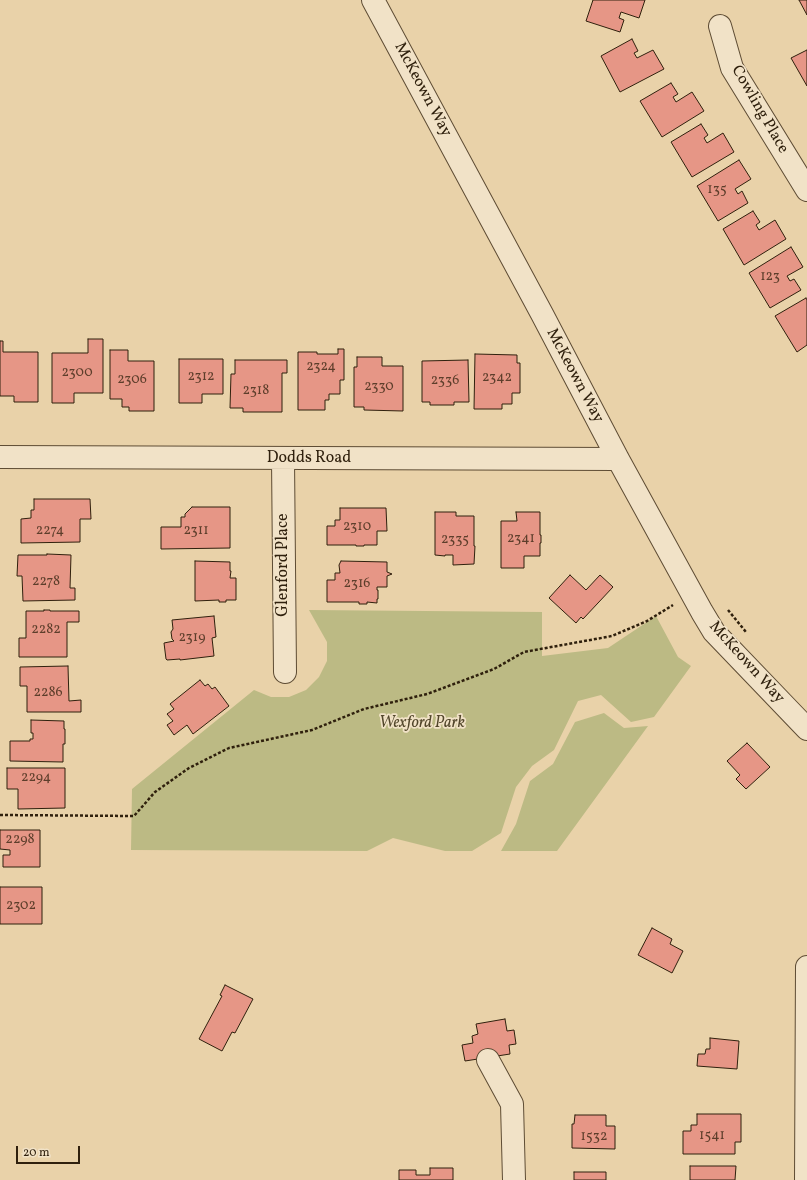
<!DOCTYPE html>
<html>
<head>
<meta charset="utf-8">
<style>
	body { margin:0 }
	#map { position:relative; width:807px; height:1180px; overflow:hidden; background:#e9d2a9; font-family:Vollkorn,serif }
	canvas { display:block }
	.scale { position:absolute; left:16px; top:1146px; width:64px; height:18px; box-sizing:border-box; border:2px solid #2f200d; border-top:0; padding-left:5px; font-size:12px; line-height:14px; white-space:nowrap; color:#2f200d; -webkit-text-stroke:3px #f1e2c7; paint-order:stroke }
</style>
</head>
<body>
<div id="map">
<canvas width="807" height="1180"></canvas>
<div class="scale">20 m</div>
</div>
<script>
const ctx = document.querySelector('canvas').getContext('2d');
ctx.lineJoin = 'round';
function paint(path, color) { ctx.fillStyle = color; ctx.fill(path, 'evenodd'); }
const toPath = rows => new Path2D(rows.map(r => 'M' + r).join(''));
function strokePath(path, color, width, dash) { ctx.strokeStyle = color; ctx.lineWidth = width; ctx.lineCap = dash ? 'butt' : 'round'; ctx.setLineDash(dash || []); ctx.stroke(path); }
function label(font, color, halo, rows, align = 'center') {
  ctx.font = font + ' Vollkorn,serif'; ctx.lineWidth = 3.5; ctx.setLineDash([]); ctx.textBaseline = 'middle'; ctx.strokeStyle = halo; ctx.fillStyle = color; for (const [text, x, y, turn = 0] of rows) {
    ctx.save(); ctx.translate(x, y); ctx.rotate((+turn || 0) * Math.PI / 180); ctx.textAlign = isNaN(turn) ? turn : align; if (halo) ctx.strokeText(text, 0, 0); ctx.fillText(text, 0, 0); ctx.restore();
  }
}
paint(toPath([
	[309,610,542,612,542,656,608,648,656,616,678,657,691,666,654,717,631,722,601,695,578,701,554,750,532,766,516,787,501,833,472,851,445,851,393,838,367,851,131,850,132,789,254,690,271,697,289,697,306,690,319,677,327,661,327,642],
	[604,713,624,728,648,726,557,851,501,851,516,824,530,781,553,764,575,722]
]), '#bcba84');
const building = toPath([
	[593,0,645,0,639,18,621,12,619,18,624,20,620,32,586,21,593,0],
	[799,0,807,0,807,15,799,0],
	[632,39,638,51,634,53,637,58,653,50,664,69,620,92,601,56,632,39],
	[807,50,807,86,791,58,807,50],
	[671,83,678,94,673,97,676,102,692,92,704,111,662,137,640,101,671,83],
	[701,124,708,135,704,138,707,143,723,133,734,152,692,177,671,142,701,124],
	[739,160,751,179,735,189,738,194,742,191,748,203,718,221,697,186,739,160],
	[753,211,760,222,756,225,759,230,775,220,786,239,744,265,723,229,753,211],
	[791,247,803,267,787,276,790,281,794,279,801,290,770,308,749,273,791,247],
	[806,298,807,300,807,345,797,352,775,316,806,298],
	[88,339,103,339,103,393,74,393,74,403,52,403,52,353,88,353,88,339],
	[0,341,3,341,3,352,38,352,38,402,14,402,14,396,0,396,0,341],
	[338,349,344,349,344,380,340,380,340,394,329,394,329,400,325,400,325,410,298,410,298,352,317,352,317,354,338,354,338,349],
	[110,350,128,350,128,361,154,361,154,411,129,411,129,407,122,407,122,399,110,399,110,350],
	[475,354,517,355,517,363,520,363,520,393,512,393,512,404,502,404,502,409,474,409,475,354],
	[357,357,382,357,382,366,403,366,403,411,364,410,364,407,354,407,354,367,357,367,357,357],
	[179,359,223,359,223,394,202,394,202,403,179,403,179,359],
	[235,360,287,360,287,373,282,373,282,412,243,412,243,408,230,408,231,374,235,374,235,360],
	[468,360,469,402,454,402,454,405,430,405,430,402,422,402,422,361,468,360],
	[34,499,90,499,91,519,80,519,80,542,21,543,21,519,31,518,31,510,34,510,34,499],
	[192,507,230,507,230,548,161,549,161,527,181,527,181,517,185,517,185,514,192,507],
	[340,508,386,508,387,531,377,531,377,545,364,545,364,546,356,546,356,545,327,545,327,526,335,526,335,520,340,520,340,508],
	[435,512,456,512,456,516,474,516,474,546,475,546,474,564,453,565,453,555,445,555,445,556,435,555,435,512],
	[516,512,540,512,540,535,541,535,541,543,540,543,540,556,524,556,524,568,501,568,501,521,517,521,516,512],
	[47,554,71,555,70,588,75,588,75,600,23,601,22,576,17,576,18,555,47,555,47,554],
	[195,561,230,562,230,571,231,571,230,578,236,578,236,600,226,600,226,602,219,602,219,600,195,601,195,561],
	[341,561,387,562,387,572,392,574,387,576,387,587,377,587,377,590,378,590,378,599,377,599,377,603,367,602,367,604,359,604,359,602,327,602,327,580,335,580,335,573,340,573,339,565,341,561],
	[570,575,586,590,600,575,613,587,583,619,581,617,576,623,549,598,570,575],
	[44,610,50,610,50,611,79,611,79,622,67,622,67,657,19,657,19,638,26,638,26,611,44,611,44,610],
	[214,616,216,637,212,638,214,656,180,660,180,659,167,660,166,659,164,643,174,641,172,639,171,632,173,629,172,620,214,616],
	[68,666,69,701,81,700,81,712,27,712,27,686,20,686,20,667,68,666],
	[200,680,205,686,208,684,212,689,215,687,229,706,193,734,187,725,174,735,167,725,173,721,167,714,174,709,170,704,200,680],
	[31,720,64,721,64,729,65,729,65,744,63,744,63,762,10,761,10,741,30,741,30,739,33,739,33,733,31,733,31,720],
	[747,743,770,767,746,789,736,779,740,775,727,761,747,743],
	[7,768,65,768,65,808,18,809,18,789,7,789,7,768],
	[0,830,40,830,40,867,3,867,3,855,10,855,10,850,0,849,0,830],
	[0,887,42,887,42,924,0,924,0,887],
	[652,928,672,939,670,944,683,951,672,973,638,955,652,928],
	[225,985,253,999,235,1033,232,1032,222,1051,199,1039,222,996,220,995,225,985],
	[505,1019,507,1031,514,1030,516,1044,509,1045,510,1054,465,1061,462,1045,473,1043,472,1036,478,1034,476,1024,505,1019],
	[710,1038,739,1041,737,1069,697,1066,698,1054,705,1054,706,1049,710,1049,710,1038],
	[697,1114,741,1114,741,1142,735,1142,735,1154,683,1154,683,1131,691,1131,691,1125,697,1125,697,1114],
	[575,1115,606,1115,606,1126,615,1126,615,1149,572,1148,572,1124,574,1124,575,1115],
	[690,1166,736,1166,735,1180,690,1180,690,1166],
	[430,1168,453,1168,453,1180,399,1180,399,1170,416,1170,416,1175,430,1175,430,1168],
	[574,1172,606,1172,606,1180,574,1180,574,1172]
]);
paint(building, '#e69686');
strokePath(building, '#2f200d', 1);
const minor = toPath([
	[373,0,542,314,618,459,702,612,714,632,807,729],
	[720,26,732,68,807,190],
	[0,457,618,459],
	[283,459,285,672],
	[488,1060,512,1104,514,1180]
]);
const tertiary = toPath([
	[806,1180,807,967]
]);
strokePath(minor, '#5e4c34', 24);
strokePath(tertiary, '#5e4c34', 24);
strokePath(toPath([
	[728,610,746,632],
	[0,815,134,816,155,792,189,768,229,748,312,730,364,709,427,694,494,669,524,652,612,636,647,621,673,605]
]), '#2f200d', 2.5, [3, 2]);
strokePath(minor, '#f1e2c7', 22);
strokePath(tertiary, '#f1e2c7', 22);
label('14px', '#5d3e2b', null, [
	["135",717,190],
	["123",770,277],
	["2324",321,367],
	["2300",77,373],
	["2312",201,377],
	["2342",497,378],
	["2306",132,380],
	["2336",445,381],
	["2330",379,387],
	["2318",256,391],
	["2310",357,527],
	["2274",50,531],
	["2311",196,531],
	["2341",521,539],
	["2335",455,540],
	["2278",46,582],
	["2316",357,584],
	["2282",46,630],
	["2319",192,638],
	["2286",48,693],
	["2294",36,778],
	["2298",20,840],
	["2302",21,906],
	["1541",712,1136],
	["1532",594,1137]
]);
label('16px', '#2f200d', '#f1e2c7', [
	["McKeown Way",422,90,62],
	["Cowling Place",759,110,60],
	["McKeown Way",574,376,62],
	["Dodds Road",309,459],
	["Glenford Place",284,565,-90],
	["McKeown Way",746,663,48]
]);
label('italic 16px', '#52462b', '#f1e2c7', [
	["Wexford Park",422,724]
]);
</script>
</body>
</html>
